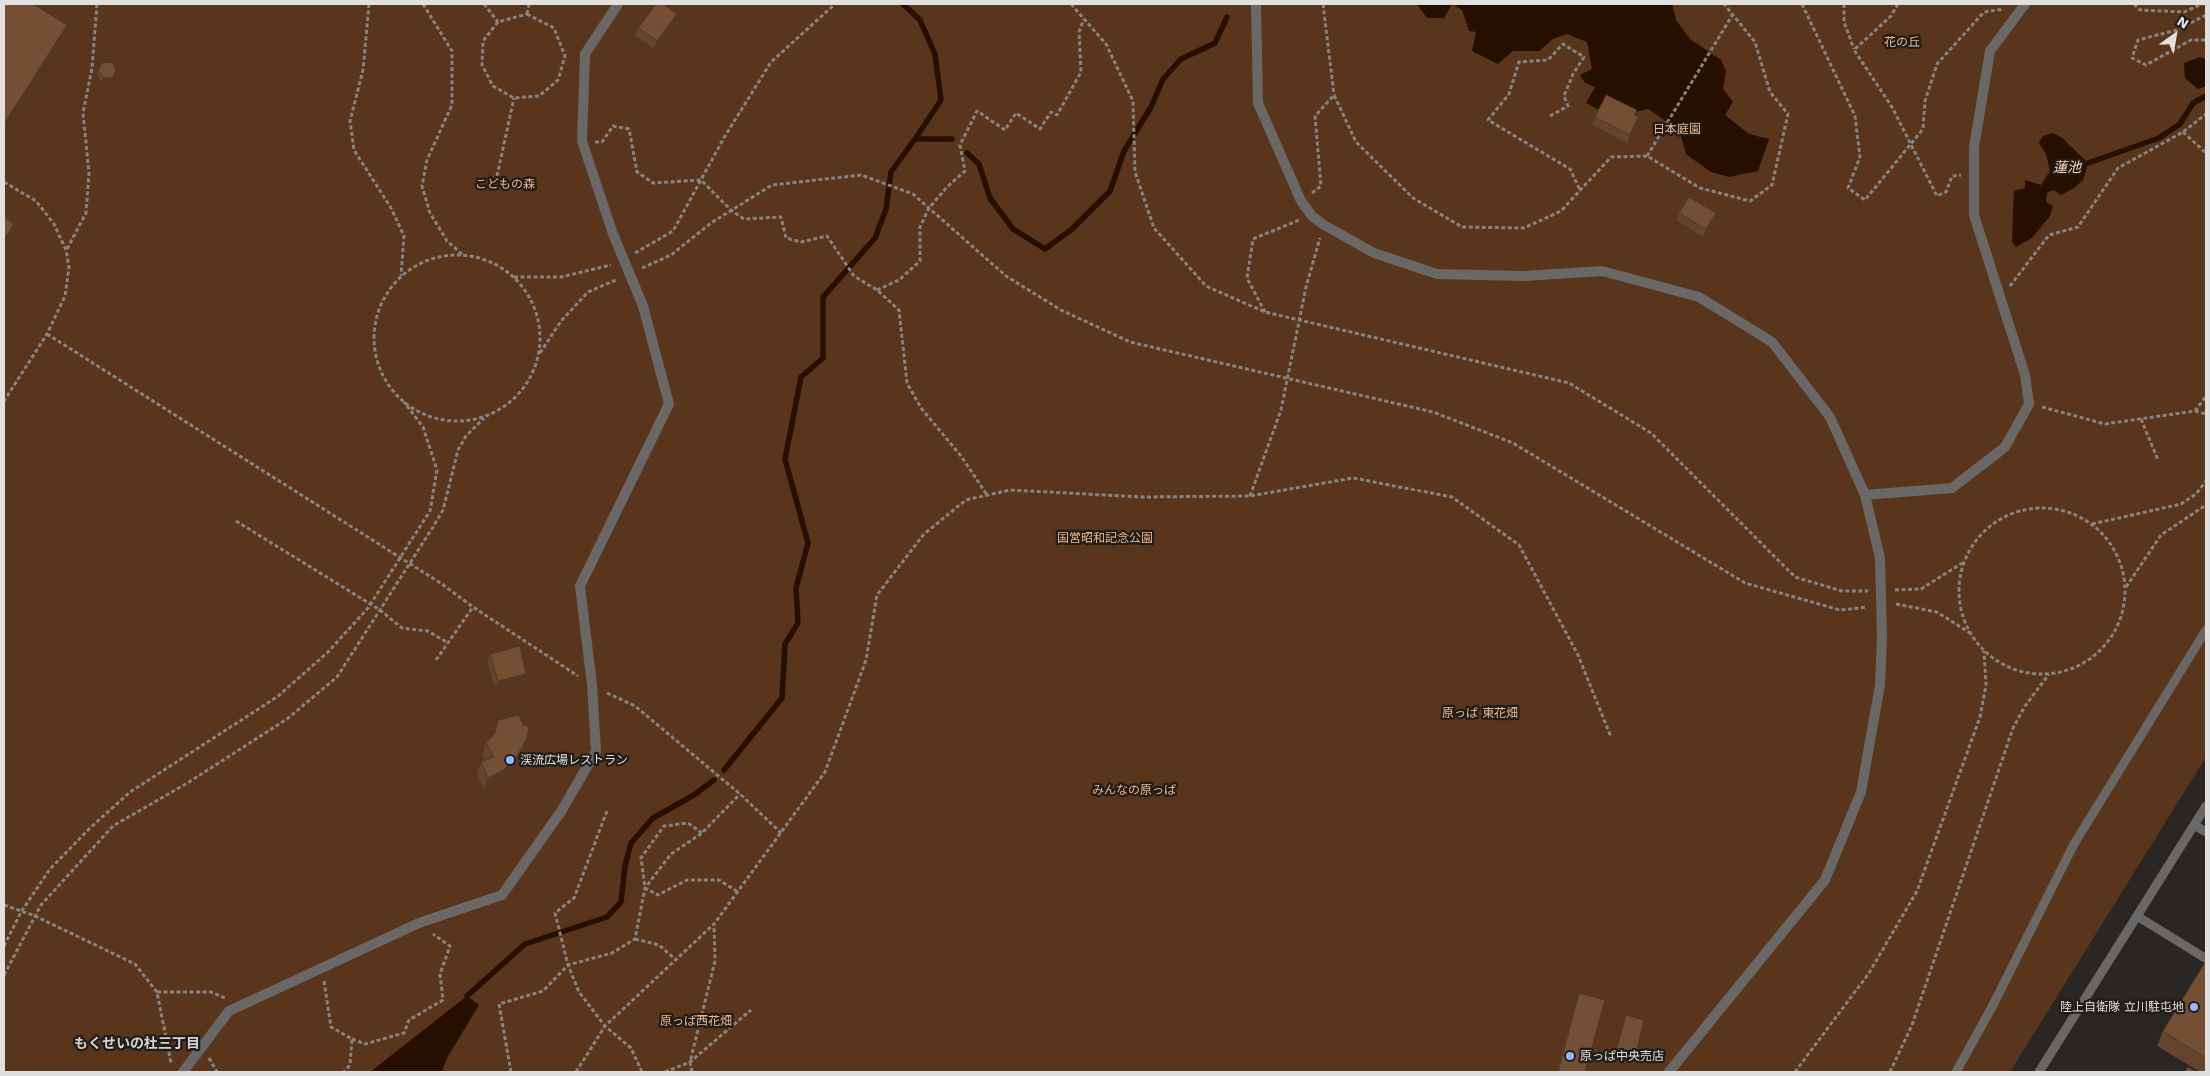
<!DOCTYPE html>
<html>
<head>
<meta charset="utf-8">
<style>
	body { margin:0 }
	#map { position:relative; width:2210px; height:1076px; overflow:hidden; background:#292624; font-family:"Work Sans",sans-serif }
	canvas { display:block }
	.frame { position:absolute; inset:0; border:5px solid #e2e0de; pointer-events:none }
	.north { position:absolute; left:2150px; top:10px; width:50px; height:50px; -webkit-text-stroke:4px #1f1d1a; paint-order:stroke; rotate:32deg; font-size:14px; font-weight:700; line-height:20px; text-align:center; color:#e2e0de }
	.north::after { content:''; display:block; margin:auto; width:18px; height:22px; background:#e2e0de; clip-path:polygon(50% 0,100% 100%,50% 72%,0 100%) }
</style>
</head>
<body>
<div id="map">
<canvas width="2210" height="1076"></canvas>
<div class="frame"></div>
<div class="north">N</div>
</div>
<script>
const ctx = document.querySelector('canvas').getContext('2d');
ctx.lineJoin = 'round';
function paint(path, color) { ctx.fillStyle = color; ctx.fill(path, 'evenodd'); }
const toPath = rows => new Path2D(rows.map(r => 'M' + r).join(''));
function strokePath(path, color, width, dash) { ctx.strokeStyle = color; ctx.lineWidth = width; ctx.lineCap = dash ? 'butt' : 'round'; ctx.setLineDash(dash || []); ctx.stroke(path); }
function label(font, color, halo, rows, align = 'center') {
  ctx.font = font + ' "Work Sans","Noto Sans JP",sans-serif'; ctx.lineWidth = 4.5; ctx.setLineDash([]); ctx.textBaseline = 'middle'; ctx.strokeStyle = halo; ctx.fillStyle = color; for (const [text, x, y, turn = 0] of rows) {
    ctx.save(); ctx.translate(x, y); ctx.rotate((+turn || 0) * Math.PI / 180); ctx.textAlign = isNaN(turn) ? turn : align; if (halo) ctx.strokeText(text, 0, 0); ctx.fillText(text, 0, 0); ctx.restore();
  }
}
paint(toPath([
	[4,4,2206,4,2206,757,2010,1072,4,1072]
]), '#58351b');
paint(toPath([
	[1417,4,1672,4,1676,20,1690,39,1721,60,1726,71,1723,89,1733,102,1725,115,1749,134,1769,139,1758,171,1729,177,1711,172,1686,154,1679,130,1648,109,1631,113,1623,123,1586,103,1595,87,1585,83,1580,75,1592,69,1587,42,1567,34,1553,39,1539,51,1513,51,1498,64,1472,51,1476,32,1469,31,1462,10,1452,4,1444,18,1427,18],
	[2200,57,2206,59,2206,86,2198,89,2185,78,2184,63],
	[2052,133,2061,137,2088,163,2083,180,2074,188,2061,195,2053,190,2047,193,2046,202,2053,206,2050,216,2032,238,2016,247,2012,242,2014,191,2025,188,2025,180,2041,185,2050,171,2046,154,2039,143,2043,136],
	[467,996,479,1005,447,1058,442,1072,370,1072]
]), '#270f00');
strokePath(toPath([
	[903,4,920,20,935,54,941,100,915,139],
	[967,153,979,164,990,198,1013,229,1045,249,1072,229,1110,191,1124,151,1151,107,1163,79,1181,59,1215,43,1227,17],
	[2088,163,2159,138,2180,124,2193,103,2206,96],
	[724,770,782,698,785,644,798,623,796,588,808,543,785,459,801,377,823,358,823,297,875,238,886,209,891,172,915,139,952,139],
	[467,996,525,944,607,917,621,902,625,866,631,843,653,818,694,795,714,780]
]), '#270f00', 5.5);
strokePath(toPath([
	[369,4,363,70,350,121,354,150,391,208,404,236,401,276],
	[423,4,452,51,452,105,427,160,422,186,430,213,447,241,463,255],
	[484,4,498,22],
	[1071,4,1106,44,1133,101,1135,172,1154,228,1206,286,1265,312,1569,383,1651,433,1795,577,1842,591,1868,591],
	[1323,4,1334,95],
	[1802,4,1855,116,1860,157,1848,188,1865,200,1923,129,1925,101,1937,64,1984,12,2004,9],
	[1844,4,1844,22,1854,49],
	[1898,4,1891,16,1854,50,1892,107,1937,196,1946,192,1952,176,1961,175],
	[2134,4,2140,10,2184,12,2202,4],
	[527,14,554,28,565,56,558,80,539,96,514,98,493,86,482,65,483,41,498,22,527,14],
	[527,14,529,4],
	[2206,15,2177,30,2138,40,2132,58,2146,65,2191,40,2206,40],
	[1550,116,1568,106,1564,96,1573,74,1584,57,1563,44,1548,60,1519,62,1509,94,1488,120,1570,169,1580,190],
	[2183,132,2206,153],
	[595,142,602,142,613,126,629,129,637,172,653,183,701,180,731,210,744,219,781,217,786,238,801,242,827,236,854,276,877,290,899,310,907,383,921,408,961,456,987,495],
	[1647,156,1733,14],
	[497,176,514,98],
	[4,182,36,201,54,224,66,250,69,268,65,296,47,334,4,401],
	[1312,193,1321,186,1315,116,1334,95,1356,142,1413,198,1462,227,1524,228,1561,211,1611,157,1647,156,1700,188,1750,201,1772,185,1788,114,1770,92,1755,42,1724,4],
	[67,249,86,213,89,173,83,113,92,68,97,4],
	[635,253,673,231,725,136,771,62,835,4],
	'374 338a83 83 0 1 1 166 0a83 83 0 1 1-166 0Z',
	[642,268,671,255,711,223,772,185,861,175,913,194,1006,276,1061,310,1130,342,1433,412,1513,443,1745,583,1840,610,1867,607],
	[514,277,561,277,611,265],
	[2010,286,2049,235,2078,227,2118,168,2183,132,2206,114],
	[877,290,899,280,920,261,920,227,929,208,947,187,965,171,960,145,977,111,1005,130,1016,113,1040,129,1051,112,1057,115,1081,72,1079,32,1084,19],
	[1265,312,1247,278,1253,239,1299,220],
	[47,334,442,584,473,607,578,676],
	[540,353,561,321,588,292,618,279],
	[2042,407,2105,424,2195,411,2206,414],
	[2195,411,2206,396],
	[2141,419,2158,460],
	[1250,496,1281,410,1306,287,1320,238],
	'1959 591a83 83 0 1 1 166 0a83 83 0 1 1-166 0Z',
	[236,521,380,610,402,628,428,631,448,643],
	[2092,524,2181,504,2196,494,2206,481],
	[2126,587,2161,535,2206,505],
	[1895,590,1921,589,1964,562],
	[1896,604,1937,612,1970,633],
	[436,660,473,607],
	[607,693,635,706,740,794,781,833],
	[607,811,574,898,555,913,568,965,579,992,605,1026,631,1048,642,1072],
	[702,833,688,823,664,826,641,858,645,888,658,895,687,880,719,880,738,892],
	[4,905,35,916,135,964,157,992,171,1063],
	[635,939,659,945,676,960],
	[4,946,21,912,50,869,90,828,130,792,277,697,328,652,368,608,430,511,437,470,423,427,404,402],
	[4,975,41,905,113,826,189,782,287,719,337,677,433,527,443,510,458,450,466,436,484,418],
	[324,981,331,1027,352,1039,350,1065,344,1072],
	[157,992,211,992,225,998],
	[352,1039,365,1044,404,1033,409,1020,443,1000,440,974,450,946,433,934],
	[209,1058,217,1072],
	[511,1072,499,1004,543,991,568,965,612,953,635,939,645,888,671,854,702,833,740,794],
	[576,1072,605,1026,714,924,825,772,866,660,877,595,924,534,966,500,1010,490,1142,497,1250,496,1353,478,1452,497,1519,545,1578,655,1611,737],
	[665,1072,690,1062,751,1010],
	[692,1072,690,1062,715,961,714,925],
	[1795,1072,1869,973,1917,891,1980,717,1986,685,1984,651],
	[1890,1072,1912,1025,2013,728,2025,706,2049,674]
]), '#868482', 3, [4, 2.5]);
strokePath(toPath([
	[2194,825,2206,832],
	[2137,916,2205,958],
	[1956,1072,1992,1007,2074,844,2206,630],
	[2039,1072,2206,806]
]), '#6a6867', 9);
strokePath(toPath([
	[1256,4,1258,103,1301,201,1312,216,1324,225,1374,253,1437,274,1524,276,1602,271,1699,297,1772,342,1830,417,1865,495,1880,558,1882,638,1880,685,1861,792,1825,880,1669,1072],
	[1865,495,1952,488,2005,447,2029,404,2025,375,1974,215,1974,147,1990,51,2025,4],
	[183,1072,229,1011,419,923,502,895,562,810,596,751,592,685,580,586,669,404,643,306,613,234,582,141,585,54,618,4]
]), '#6a6867', 10);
paint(toPath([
	[674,22,654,49,635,35,638,28],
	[98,70,116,71,110,82,101,82,97,74],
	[1595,117,1638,117,1636,125,1627,143,1592,125],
	[1679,213,1713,221,1703,237,1677,221],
	[490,654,523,682,495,688,487,662],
	[498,720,527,739,523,750,510,770,500,782,484,790,477,774,481,762,485,760,482,755,486,743,493,735],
	[2206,961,2206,1072,2200,1072,2157,1046,2163,1031],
	[1579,993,1585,1072,1557,1072,1575,1005],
	[1626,1015,1636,1053,1633,1061,1614,1056]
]), '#64442d');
paint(toPath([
	[677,14,674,22,654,49,657,41],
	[67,25,61,40,4,131,4,124],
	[116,71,110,82,101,82,103,78],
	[1638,117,1636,125,1627,143,1630,135],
	[1716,213,1713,221,1703,237,1706,229],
	[14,224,11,232,4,244,4,240],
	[526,674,523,682,495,688,498,681],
	[527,739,523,750,510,770,500,782,484,790,488,778]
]), '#513724');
const building = toPath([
	[4,4,33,4,67,25,4,124,4,4],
	[656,4,663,4,677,14,657,41,638,28,656,4],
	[103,62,113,63,116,71,112,78,103,78,98,70,103,62],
	[1606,95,1637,110,1634,115,1638,117,1630,135,1595,117,1606,95],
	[1689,197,1716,213,1706,229,1679,213,1689,197],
	[4,217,14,224,4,240,4,217],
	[520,646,526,674,498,681,490,654,520,646],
	[519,715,523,725,529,726,527,739,515,759,504,770,488,778,481,762,494,757,486,743,495,733,498,720,519,715],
	[2206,961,2206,1058,2163,1031,2206,961],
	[1579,993,1605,1000,1585,1072,1558,1072,1579,993],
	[1626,1015,1644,1020,1636,1053,1617,1048,1626,1015],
	[2188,1067,2196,1072,2185,1072,2188,1067]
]);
paint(building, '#744f34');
strokePath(building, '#513724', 1);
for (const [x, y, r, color] of [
	[510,760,5,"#97b6fd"],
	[2194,1007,5,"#97b6fd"],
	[1570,1056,5,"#97b6fd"]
]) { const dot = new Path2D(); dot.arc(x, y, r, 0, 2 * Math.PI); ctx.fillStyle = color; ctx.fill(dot); strokePath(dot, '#1f1d1a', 2); }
label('12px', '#f3b488', '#1f1d1a', [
	["花の丘",1902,42],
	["日本庭園",1677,129],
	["こどもの森",505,184],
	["国営昭和記念公園",1105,538],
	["原っぱ 東花畑",1480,713],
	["みんなの原っぱ",1134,790],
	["原っぱ西花畑",696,1021]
]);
label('12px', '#e2e0de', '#1f1d1a', [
	["渓流広場レストラン",520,760],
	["陸上自衛隊 立川駐屯地",2184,1007,"right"],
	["原っぱ中央売店",1580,1056]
], 'left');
label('italic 14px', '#f7d0b5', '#1f1d1a', [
	["蓮池",2067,168]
]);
label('bold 14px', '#d6d2cf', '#1f1d1a', [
	["もくせいの杜三丁目",137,1044]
]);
</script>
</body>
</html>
